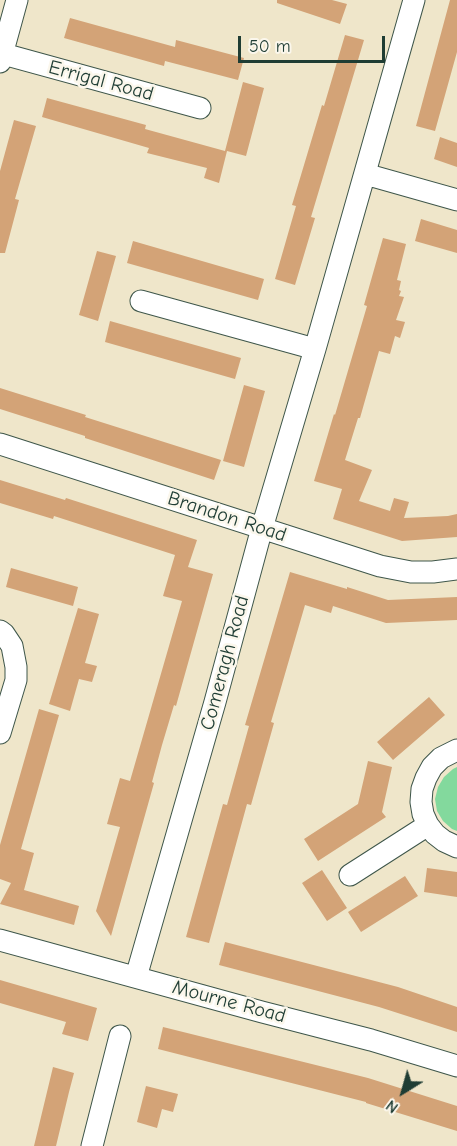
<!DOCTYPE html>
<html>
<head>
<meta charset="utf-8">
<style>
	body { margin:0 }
	#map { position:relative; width:457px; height:1146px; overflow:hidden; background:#efe6ca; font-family:"Comic Neue",sans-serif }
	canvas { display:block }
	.north { position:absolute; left:373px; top:1062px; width:60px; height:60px; -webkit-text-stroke:4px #fbf7ec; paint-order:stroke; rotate:217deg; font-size:16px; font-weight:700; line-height:24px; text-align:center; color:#1f3d34 }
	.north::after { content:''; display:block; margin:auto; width:21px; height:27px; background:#1f3d34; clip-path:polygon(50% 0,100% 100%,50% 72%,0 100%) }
	.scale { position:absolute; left:238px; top:36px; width:147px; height:27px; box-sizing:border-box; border:3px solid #1f3d34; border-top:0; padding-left:8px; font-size:18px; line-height:21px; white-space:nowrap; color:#1f3d34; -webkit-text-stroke:4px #fbf7ec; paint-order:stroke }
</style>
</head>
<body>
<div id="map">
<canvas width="457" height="1146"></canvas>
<div class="north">N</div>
<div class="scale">50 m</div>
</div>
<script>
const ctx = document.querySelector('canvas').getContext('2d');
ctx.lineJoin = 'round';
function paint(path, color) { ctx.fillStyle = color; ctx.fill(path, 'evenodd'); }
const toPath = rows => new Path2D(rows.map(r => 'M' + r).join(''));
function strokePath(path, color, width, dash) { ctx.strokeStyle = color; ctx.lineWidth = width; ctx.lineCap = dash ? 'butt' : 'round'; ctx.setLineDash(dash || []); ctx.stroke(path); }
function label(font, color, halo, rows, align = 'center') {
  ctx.font = font + ' "Comic Neue",sans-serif'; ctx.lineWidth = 5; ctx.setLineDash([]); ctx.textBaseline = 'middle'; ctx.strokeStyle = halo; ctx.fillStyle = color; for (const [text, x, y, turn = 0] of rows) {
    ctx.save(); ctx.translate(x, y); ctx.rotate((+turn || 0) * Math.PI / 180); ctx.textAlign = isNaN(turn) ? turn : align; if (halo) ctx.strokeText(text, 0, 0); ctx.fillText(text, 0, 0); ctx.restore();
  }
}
paint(toPath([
	[457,767,457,831,452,829,443,821,437,811,435,799,438,787,444,777,453,769]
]), '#83d99d');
paint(toPath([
	[277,0,332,0,347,4,340,24,277,3],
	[450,0,457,0,457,52,435,131,416,126],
	[70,18,175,47,176,40,244,58,238,80,165,61,164,66,64,38],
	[345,35,364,40,311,217,315,218,295,285,275,279,296,206,292,205,322,105,324,106],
	[243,82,264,88,246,156,227,151,219,183,204,178,207,168,147,153,149,148,42,117,47,98,146,125,145,129,225,151],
	[14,120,36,126,15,199,19,200,5,253,0,253,0,171],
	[440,137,457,143,457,167,434,159],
	[421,219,457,230,457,253,415,241],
	[383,238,406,244,397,280,401,281,399,290,401,291,399,296,404,297,396,320,405,322,400,338,395,336,390,354,379,351,360,418,358,418,345,460,372,470,359,501,390,511,394,498,409,502,404,518,448,516,457,514,457,537,402,541,333,519,342,489,314,481,334,414,335,415,367,306,364,305],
	[133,241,264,279,258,300,127,263],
	[97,251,116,256,98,321,79,315],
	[110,321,241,358,235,379,105,342],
	[244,385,265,391,244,467,223,461],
	[0,388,86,415,85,417,221,460,214,480,85,438,85,436,0,409],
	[0,480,65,500,66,498,197,540,188,567,213,574,176,706,174,705,162,745,152,782,154,783,111,936,96,911,120,827,107,824,120,778,130,781,182,601,163,596,175,555,54,516,53,519,0,503],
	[11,568,78,587,73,606,6,587],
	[290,572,347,589,347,587,388,600,457,597,457,620,386,623,333,606,331,613,305,605,271,722,274,723,251,805,247,804,209,943,186,937,223,804,227,805,249,726,245,725],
	[78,608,99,614,85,663,97,666,92,682,79,679,70,711,49,704],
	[429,697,445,715,393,760,377,742],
	[39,709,59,715,21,849,34,853,24,890,79,906,74,925,0,904,11,883,0,879,0,845],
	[368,761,392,767,382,812,386,817,318,861,304,839,358,804],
	[427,868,457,872,457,897,424,892],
	[322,870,347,908,327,921,302,883],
	[405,876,418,896,361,932,348,912],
	[225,942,398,987,457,1007,457,1032,379,1007,219,965],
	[0,980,97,1008,88,1041,62,1034,66,1022,0,1003],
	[163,1027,368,1078,457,1106,457,1131,366,1103,366,1102,158,1049],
	[53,1067,74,1073,69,1092,56,1146,34,1146],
	[146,1086,178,1094,173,1112,162,1109,157,1128,137,1122]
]), '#d3a377');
const street = toPath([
	[0,53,200,108],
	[0,62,17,0],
	[365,174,457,200],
	[141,301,315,349],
	[0,444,380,566,411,572,433,572,457,569],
	[0,631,4,634,12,646,16,667,16,680,0,733],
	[457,750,441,758,432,767,426,778,422,789,421,802,423,814,428,825,435,834,444,841,457,847],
	[350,875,428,825],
	[0,940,262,1012,371,1040,457,1066],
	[136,977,215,702,262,528,315,349,414,0],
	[92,1146,120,1036]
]);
strokePath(street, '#3e564a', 23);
strokePath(street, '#fff', 21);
label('20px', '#1f3d34', '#fbf7ec', [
	["Errigal Road",101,81,15],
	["Brandon Road",227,517,18],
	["Comeragh Road",225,663,-75],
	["Mourne Road",229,1002,15]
]);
</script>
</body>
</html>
